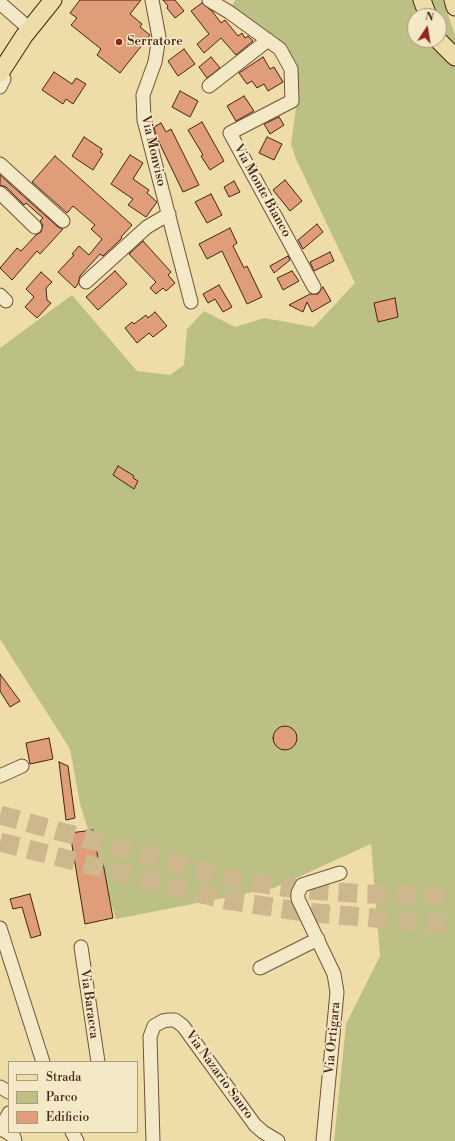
<!DOCTYPE html>
<html>
<head>
<meta charset="utf-8">
<style>
	body { margin:0 }
	#map { position:relative; width:455px; height:1141px; overflow:hidden; background:#eedda9; font-family:"Libre Bodoni",serif }
	canvas { display:block }
	.legend { position:absolute; left:8px; top:1061px; width:130px; height:72px; box-sizing:border-box; background:#f4e9c7; border:1px solid #ae9a80; margin:0; padding:5px 7px; list-style:none; font-size:12px; color:#452316 }
	.legend li { display:flex; align-items:center; gap:8px; height:20px }
	.legend b { width:20px; border:1px solid #ae9a80 }
	.north { position:absolute; left:407px; top:8px; width:40px; height:40px; box-sizing:border-box; background:#f4e9c7; border:1px solid #ae9a80; border-radius:50%; rotate:12deg; font-size:11px; font-weight:700; line-height:16px; text-align:center; color:#452316 }
	.north::after { content:''; display:block; margin:auto; width:14px; height:18px; background:#8f2418; clip-path:polygon(50% 0,100% 100%,50% 72%,0 100%) }
</style>
</head>
<body>
<div id="map">
<canvas width="455" height="1141"></canvas>
<ul class="legend">
<li><b style="height:5px;background:#eedda9"></b>Strada</li>
<li><b style="height:11px;background:#bdc085"></b>Parco</li>
<li><b style="height:11px;background:#df9e79"></b>Edificio</li>
</ul>
<div class="north">N</div>
</div>
<script>
const ctx = document.querySelector('canvas').getContext('2d');
ctx.lineJoin = 'round';
function paint(path, color) { ctx.fillStyle = color; ctx.fill(path, 'evenodd'); }
const toPath = rows => new Path2D(rows.map(r => 'M' + r).join(''));
function strokePath(path, color, width, dash) { ctx.strokeStyle = color; ctx.lineWidth = width; ctx.lineCap = dash ? 'butt' : 'round'; ctx.setLineDash(dash || []); ctx.stroke(path); }
function label(font, color, halo, rows, align = 'center') {
  ctx.font = font + ' "Libre Bodoni",serif'; ctx.lineWidth = 3; ctx.setLineDash([]); ctx.textBaseline = 'middle'; ctx.strokeStyle = halo; ctx.fillStyle = color; for (const [text, x, y, turn = 0] of rows) {
    ctx.save(); ctx.translate(x, y); ctx.rotate((+turn || 0) * Math.PI / 180); ctx.textAlign = isNaN(turn) ? turn : align; if (halo) ctx.strokeText(text, 0, 0); ctx.fillText(text, 0, 0); ctx.restore();
  }
}
paint(toPath([
	[235,0,443,0,455,35,455,1141,334,1141,346,1024,380,956,371,844,274,888,116,919,80,804,70,749,0,639,0,348,72,295,137,371,170,375,184,365,187,329,204,311,235,327,264,318,314,327,355,283,296,159,291,144,296,108,296,79,292,56,269,32,232,7],
	[415,16,439,16,439,40,415,40]
]), '#bdc085');
const building = toPath([
	[80,0,141,0,130,14,142,24,140,27,150,35,120,73,97,55,101,49,71,25,77,18,70,13,80,0],
	[163,0,175,0,184,11,175,18,167,8,168,6,163,0],
	[202,3,212,11,221,23,225,20,238,36,242,33,245,38,248,36,253,41,236,55,221,38,204,53,197,44,209,34,191,11,202,3],
	[184,49,195,64,178,76,168,61,184,49],
	[211,57,220,68,207,78,199,67,211,57],
	[263,57,270,69,274,67,283,82,268,91,264,84,257,88,252,81,247,84,239,73,263,57],
	[54,72,72,84,76,78,86,84,73,104,66,99,63,104,42,90,54,72],
	[180,91,198,101,190,117,172,107,180,91],
	[244,96,254,111,236,121,227,106,244,96],
	[279,117,284,125,270,134,264,124,279,117],
	[202,122,224,161,210,170,201,156,203,155,188,130,202,122],
	[161,123,166,132,171,129,199,185,183,192,156,136,154,127,161,123],
	[84,137,102,149,100,152,103,154,93,170,72,156,84,137],
	[267,137,282,144,274,160,259,153,267,137],
	[130,155,143,163,133,179,149,190,147,193,157,202,146,217,128,205,133,199,111,184,130,155],
	[55,156,132,225,121,237,122,238,103,256,100,254,80,276,78,284,75,288,58,272,74,255,72,254,79,246,89,255,102,239,91,229,95,225,73,206,67,213,32,182,55,156],
	[0,175,58,227,63,229,40,254,37,251,12,280,0,268,17,248,21,251,36,235,41,232,43,225,40,221,43,218,26,203,24,205,6,187,0,185,0,175],
	[285,180,302,201,290,211,273,190,285,180],
	[234,181,240,192,229,197,224,187,234,181],
	[211,194,222,215,207,223,195,202,211,194],
	[317,224,323,232,303,249,298,240,317,224],
	[230,228,237,243,233,246,244,268,247,266,262,297,247,304,222,251,207,259,199,244,230,228],
	[143,241,171,272,168,275,175,283,166,291,163,288,156,294,150,288,156,282,129,254,143,241],
	[330,252,334,261,314,271,310,262,330,252],
	[288,256,290,260,274,273,270,266,288,256],
	[115,271,127,284,98,310,86,297,115,271],
	[292,271,299,281,283,290,277,278,292,271],
	[41,272,52,282,46,288,47,300,51,303,37,318,25,307,34,297,26,289,41,272],
	[219,285,232,307,223,312,215,299,208,303,203,294,219,285],
	[323,287,331,301,312,312,307,302,303,312,289,305,310,294,318,294,323,287],
	[395,298,398,317,378,322,374,303,395,298],
	[155,312,167,326,153,337,149,333,137,343,125,328,132,322,134,324,146,315,148,318,155,312],
	[118,466,134,476,133,478,138,481,134,489,113,475,118,466],
	[0,674,20,701,10,707,0,691,0,674],
	'273 738a12 12 0 1 1 24 0a12 12 0 1 1-24 0Z',
	[49,738,53,759,30,764,26,743,49,738],
	[59,762,68,766,75,818,66,820,59,762],
	[93,830,99,864,103,863,113,918,85,924,70,833,93,830],
	[30,894,41,935,31,938,22,907,13,909,10,899,30,894]
]);
paint(building, '#df9e79');
strokePath(building, '#452316', 1);
strokePath(toPath([
	[0,815,237,880,297,889,364,894,455,896],
	[0,842,226,900,304,912,455,925]
]), '#ccb88c', 19, [19, 10]);
const minor = toPath([
	[152,0,159,37,155,62,143,95,144,120,191,302],
	[209,0,229,12,280,49,291,69,292,101,230,133,314,287],
	[0,3,24,24],
	[209,86,268,40],
	[0,87,4,79,1,72],
	[0,164,63,221],
	[0,193,35,227],
	[86,282,147,227,169,214],
	[0,295,6,301],
	[0,776,22,766],
	[0,928,43,1062],
	[81,947,98,1062],
	[260,968,318,939],
	[0,1087,9,1092],
	[1,1128,14,1137,15,1141],
	[0,1130,9,1113],
	[72,1132,77,1141],
	[153,1141,150,1037,154,1026,163,1021,169,1020,175,1020,183,1026,255,1125,263,1132,278,1141],
	[323,1141,337,992,334,974,298,899,298,893,302,885,340,873]
]);
const major = toPath([
	[422,0,428,16],
	[453,0,455,7],
	[438,40,455,57],
	[0,73,24,36,53,0]
]);
strokePath(minor, '#6f523b', 15);
strokePath(major, '#452316', 19);
strokePath(minor, '#f4e9c7', 13);
strokePath(major, '#eedda9', 17);
for (const [x, y, r, color] of [
	[119,42,4,"#8f2418"]
]) { const dot = new Path2D(); dot.arc(x, y, r, 0, 2 * Math.PI); ctx.fillStyle = color; ctx.fill(dot); strokePath(dot, '#f4e9c7', 1.5); }
label('13px', '#452316', '#f4e9c7', [
	["Serratore",127,42]
], 'left');
label('13px', '#452316', '#f4e9c7', [
	["Via Monviso",153,151,77],
	["Via Monte Bianco",262,191,61],
	["Via Baracca",89,1004,82],
	["Via Ortigara",333,1038,-85],
	["Via Nazario Sauro",219,1075,54]
]);
</script>
</body>
</html>
